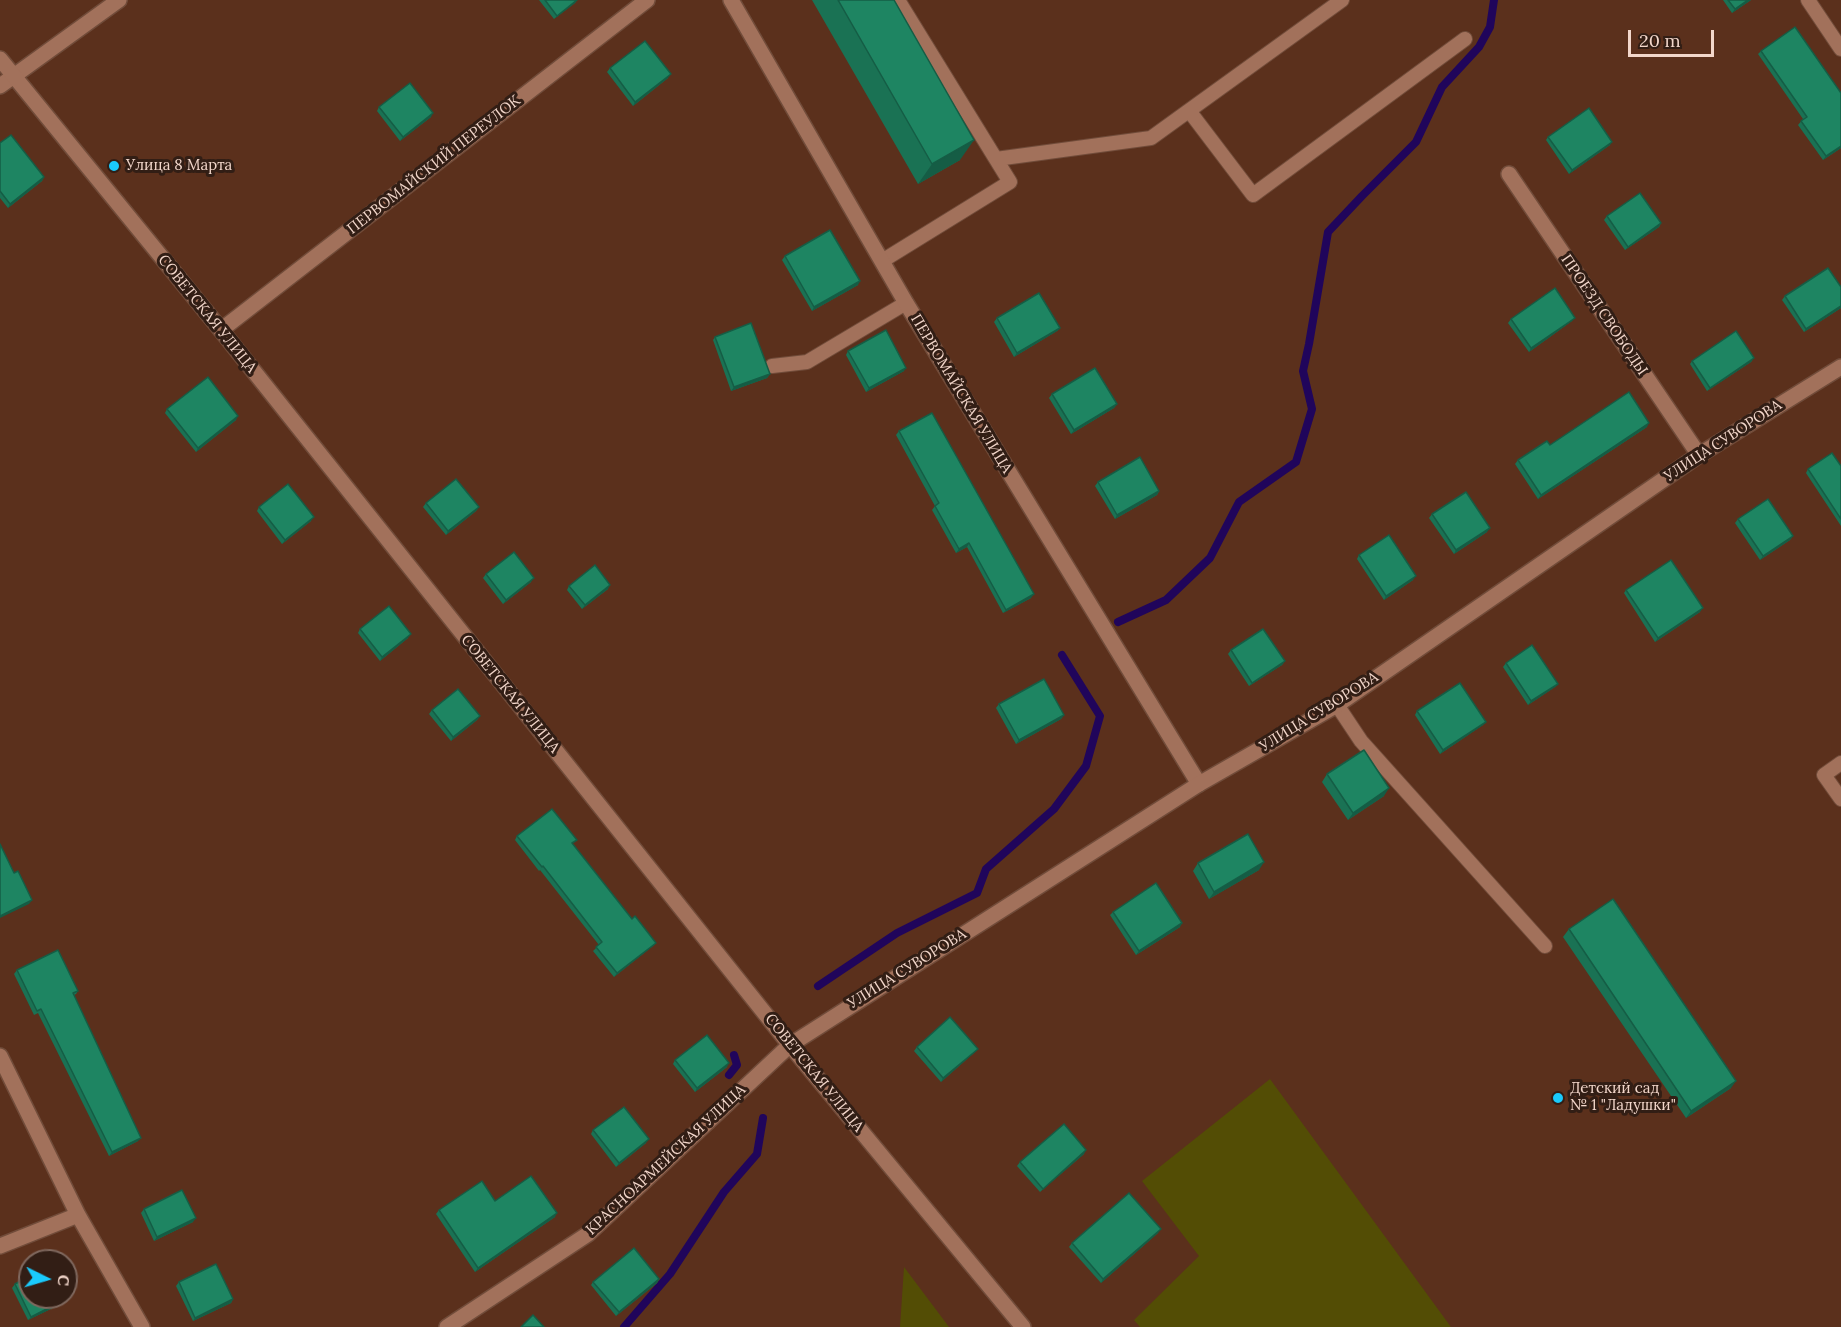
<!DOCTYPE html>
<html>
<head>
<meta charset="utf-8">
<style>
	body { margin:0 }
	#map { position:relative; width:1841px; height:1327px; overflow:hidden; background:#5b301c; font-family:Lora,serif }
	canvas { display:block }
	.north { position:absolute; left:18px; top:1249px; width:60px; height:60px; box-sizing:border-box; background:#321e15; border:2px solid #7f685e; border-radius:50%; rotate:95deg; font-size:16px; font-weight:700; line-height:24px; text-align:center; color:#f3d7cb }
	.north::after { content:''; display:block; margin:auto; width:21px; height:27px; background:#1acafc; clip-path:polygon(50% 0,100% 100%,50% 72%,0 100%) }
	.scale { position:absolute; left:1628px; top:30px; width:86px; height:27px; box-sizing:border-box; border:3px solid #f3d7cb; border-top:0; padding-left:8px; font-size:18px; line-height:21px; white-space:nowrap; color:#f3d7cb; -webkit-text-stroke:4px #321e15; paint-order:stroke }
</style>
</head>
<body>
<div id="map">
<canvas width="1841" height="1327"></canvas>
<div class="north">С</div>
<div class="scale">20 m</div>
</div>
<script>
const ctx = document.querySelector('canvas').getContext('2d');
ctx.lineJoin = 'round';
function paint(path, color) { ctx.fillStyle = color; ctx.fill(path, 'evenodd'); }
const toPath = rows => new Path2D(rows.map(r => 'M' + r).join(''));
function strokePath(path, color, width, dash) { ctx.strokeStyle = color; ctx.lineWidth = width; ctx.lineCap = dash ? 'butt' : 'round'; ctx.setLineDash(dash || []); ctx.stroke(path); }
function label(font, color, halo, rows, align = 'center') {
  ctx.font = font + ' Lora,serif'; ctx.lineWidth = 6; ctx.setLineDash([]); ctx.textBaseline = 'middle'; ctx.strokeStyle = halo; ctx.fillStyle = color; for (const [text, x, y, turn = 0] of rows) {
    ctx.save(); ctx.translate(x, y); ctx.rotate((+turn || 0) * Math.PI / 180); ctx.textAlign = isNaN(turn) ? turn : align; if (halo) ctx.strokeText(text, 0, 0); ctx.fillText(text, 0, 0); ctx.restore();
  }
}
paint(toPath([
	[1270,1079,1451,1327,1140,1327,1134,1320,1199,1256,1142,1181],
	[904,1267,949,1327,950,1327,900,1327]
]), '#534d05');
strokePath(toPath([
	[1118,622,1166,600,1210,558,1239,502,1296,462,1312,409,1303,371,1309,344,1328,232,1362,196,1416,142,1442,87,1479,47,1490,27,1494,0],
	[818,986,897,933,977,893,986,869,1054,809,1086,766,1100,716,1062,655],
	[729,1075,737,1065,734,1055],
	[624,1327,670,1274,724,1192,757,1154,763,1118]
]), '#20055b', 8);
const lane = toPath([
	[1808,0,1841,49],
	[1190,112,1253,195,1465,39],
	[996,159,1151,138,1342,0],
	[882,261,1010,182,898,0],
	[772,366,807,362,906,303],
	[1337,705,1361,741,1545,946],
	[1841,763,1824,775,1841,799]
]);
const street = toPath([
	[731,0,906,303,1199,784],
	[0,86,119,0],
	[1509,174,1699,455],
	[221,330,647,0],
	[0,1056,78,1215,142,1327],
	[0,1246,78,1215],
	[447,1327,588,1234,790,1045]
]);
const secondary = toPath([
	[0,59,221,330,790,1045,1023,1327],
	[790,1045,1199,784,1337,705,1699,455,1841,367]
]);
strokePath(lane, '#714c3a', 16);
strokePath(street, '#714c3a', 18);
strokePath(secondary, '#714c3a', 18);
strokePath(lane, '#a2715b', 14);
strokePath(street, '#a2715b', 15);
strokePath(secondary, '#a2715b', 15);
paint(toPath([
	[539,0,577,0,575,3,554,19],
	[812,0,894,0,960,160,918,184],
	[1723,0,1751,0,1732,13],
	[1761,51,1841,148,1823,160,1798,125,1803,119,1758,54],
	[610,68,668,78,633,106,607,72],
	[379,107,431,117,400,141,377,111],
	[1548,137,1610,145,1569,174,1546,140],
	[0,143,44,177,42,181,8,208,0,198],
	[1607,216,1661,223,1659,227,1625,250,1604,220],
	[785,256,858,285,812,311,782,260],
	[1841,287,1841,308,1804,332,1782,300,1785,296],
	[997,318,1060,328,1057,331,1014,357,994,322],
	[1511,319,1572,321,1529,352,1508,323],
	[715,337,770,374,767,378,731,391,713,340],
	[848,351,904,371,866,392,846,355],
	[1754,358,1751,362,1707,391,1690,364,1692,361],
	[1052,394,1117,404,1114,408,1071,434,1049,398],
	[167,409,236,420,196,452,165,413],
	[1647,427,1538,499,1515,464,1518,460,1550,445],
	[899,431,1031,598,1003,613,967,547,956,553,932,510,935,506,896,435],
	[1841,466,1841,526,1806,473,1808,469],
	[1098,482,1159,491,1157,495,1115,519,1095,486],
	[426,503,479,507,476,511,446,535,423,507],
	[259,507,311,521,282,544,257,511],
	[1432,514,1487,532,1454,554,1429,518],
	[1738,519,1793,536,1790,540,1760,560,1735,523],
	[1359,555,1413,580,1384,600,1357,559],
	[486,574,531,582,503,604,483,578],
	[569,586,608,589,582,609,567,590],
	[1626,590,1700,612,1655,642,1624,593],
	[360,629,408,638,380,661,358,633],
	[1231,650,1285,661,1282,665,1249,686,1228,654],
	[1506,663,1558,684,1555,687,1528,705,1503,667],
	[999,704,1064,715,1061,719,1016,744,996,708],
	[432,710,480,716,477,720,451,741,429,714],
	[1417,711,1483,725,1440,754,1415,715],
	[1327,774,1384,796,1348,820,1322,782],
	[517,836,573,844,632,919,656,943,653,946,614,977,593,951,599,945,540,870,539,871,515,840],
	[1198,863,1259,870,1209,899,1193,871],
	[1113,912,1180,927,1136,955,1110,915],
	[1569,929,1731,1088,1686,1118,1563,937],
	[17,970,78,991,76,994,74,995,138,1141,109,1156,38,1013,34,1015,14,974],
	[917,1047,978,1049,975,1052,941,1082,914,1051],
	[675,1060,727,1067,695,1092,673,1064],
	[593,1130,646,1143,616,1167,591,1134],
	[1084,1154,1040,1192,1017,1166,1020,1162],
	[495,1201,555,1217,475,1272,436,1214,439,1210],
	[144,1209,193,1222,154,1241,141,1213],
	[1158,1233,1101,1283,1069,1247,1072,1243],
	[659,1279,657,1283,616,1316,591,1285,593,1282],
	[179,1282,233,1299,231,1303,193,1321,176,1286],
	[15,1284,66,1299,63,1303,28,1320,12,1288]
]), '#1a7254');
paint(toPath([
	[577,0,575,3,554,19,557,16],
	[1748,0,1751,0,1732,13,1735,9],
	[671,74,668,78,633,106,635,102],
	[433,113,431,117,400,141,403,137],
	[974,140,960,160,918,184,932,164],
	[1612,142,1610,145,1569,174,1572,170],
	[1841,146,1841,148,1823,160,1826,156],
	[44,177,42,181,8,208,10,204],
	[1661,223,1659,227,1625,250,1628,247],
	[860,281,858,285,812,311,814,307],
	[1841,306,1841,308,1804,332,1806,329],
	[1575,318,1572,321,1529,352,1531,348],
	[1060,328,1057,331,1014,357,1017,353],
	[1754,358,1751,362,1707,391,1710,388],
	[906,368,904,371,866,392,869,388],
	[770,374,767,378,731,391,734,387],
	[1117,404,1114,408,1071,434,1074,430],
	[238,416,236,420,196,452,198,448],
	[1649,423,1647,427,1538,499,1541,495],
	[1159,491,1157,495,1115,519,1117,515],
	[479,507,476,511,446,535,448,531],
	[314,517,311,521,282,544,285,540],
	[1490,528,1487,532,1454,554,1456,550],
	[1793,536,1790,540,1760,560,1763,556],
	[969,543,967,547,956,553,959,549],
	[1416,576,1413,580,1384,600,1386,596],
	[534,578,531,582,503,604,506,600],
	[610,585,608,589,582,609,585,605],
	[1034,594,1031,598,1003,613,1006,610],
	[1703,608,1700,612,1655,642,1658,638],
	[411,634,408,638,380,661,382,657],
	[1285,661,1282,665,1249,686,1252,683],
	[1558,684,1555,687,1528,705,1531,701],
	[1064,715,1061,719,1016,744,1019,740],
	[480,716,477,720,451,741,453,737],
	[1486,722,1483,725,1440,754,1443,750],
	[1389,788,1384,796,1348,820,1353,813],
	[1264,862,1259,870,1209,899,1214,892],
	[32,900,29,904,0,918,0,916],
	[1182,923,1180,927,1136,955,1139,951],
	[656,943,653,946,614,977,617,973],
	[978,1049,975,1052,941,1082,943,1078],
	[729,1063,727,1067,695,1092,697,1088],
	[1736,1081,1731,1088,1686,1118,1691,1111],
	[141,1138,138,1141,109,1156,112,1152],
	[649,1139,646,1143,616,1167,619,1163],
	[1086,1150,1084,1154,1040,1192,1043,1189],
	[557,1213,555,1217,475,1272,478,1268],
	[196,1218,193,1222,154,1241,157,1237],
	[1161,1229,1158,1233,1101,1283,1103,1279],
	[659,1279,657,1283,616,1316,619,1312],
	[66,1299,63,1303,28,1320,31,1317],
	[233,1299,231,1303,193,1321,195,1318]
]), '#155d45');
const building = toPath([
	[545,0,577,0,557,16,545,0],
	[838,0,894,0,974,140,932,164,838,0],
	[1728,0,1748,0,1735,9,1728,0],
	[1795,27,1841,93,1841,146,1826,156,1801,121,1807,117,1761,51,1795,27],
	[645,41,671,74,635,102,610,68,645,41],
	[410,83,433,113,403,137,379,107,410,83],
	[1589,108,1612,142,1572,170,1548,137,1589,108],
	[11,135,44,177,10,204,0,191,0,143,11,135],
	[1640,193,1661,223,1628,247,1607,216,1640,193],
	[830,230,860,281,814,307,785,256,830,230],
	[1828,268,1841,287,1841,306,1806,329,1785,296,1828,268],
	[1555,288,1575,318,1531,348,1511,319,1555,288],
	[1039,293,1060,328,1017,353,997,318,1039,293],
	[751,323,770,374,734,387,715,337,751,323],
	[886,330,906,368,869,388,848,351,886,330],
	[1736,331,1754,358,1710,388,1692,361,1736,331],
	[1095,368,1117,404,1074,430,1052,394,1095,368],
	[208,377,238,416,198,448,167,409,208,377],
	[1629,392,1649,423,1541,495,1518,460,1547,441,1550,445,1629,392],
	[932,413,1034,594,1006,610,969,543,959,549,935,506,939,503,899,431,932,413],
	[1832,453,1841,466,1841,519,1808,469,1832,453],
	[1140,457,1159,491,1117,515,1098,482,1140,457],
	[456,479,479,507,448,531,426,503,456,479],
	[288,484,314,517,285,540,259,507,288,484],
	[1466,492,1490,528,1456,550,1432,514,1466,492],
	[1768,499,1793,536,1763,556,1738,519,1768,499],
	[1389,535,1416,576,1386,596,1359,555,1389,535],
	[514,552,534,578,506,600,486,574,514,552],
	[1671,560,1703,608,1658,638,1626,590,1671,560],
	[595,565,610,585,585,605,569,586,595,565],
	[389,606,411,634,382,657,360,629,389,606],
	[1263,629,1285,661,1252,683,1231,650,1263,629],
	[1532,645,1558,684,1531,701,1506,663,1532,645],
	[1044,679,1064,715,1019,740,999,704,1044,679],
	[1460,683,1486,722,1443,750,1417,711,1460,683],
	[458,689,480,716,453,737,432,710,458,689],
	[1364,750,1389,788,1353,813,1327,774,1364,750],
	[552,809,577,840,572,843,632,919,635,916,656,943,617,973,596,947,602,942,543,866,542,867,517,836,552,809],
	[1248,834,1264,862,1214,892,1198,863,1248,834],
	[0,844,14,873,18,871,32,900,0,916,0,844],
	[1156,883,1182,923,1139,951,1113,912,1156,883],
	[1613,899,1736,1081,1691,1111,1569,929,1613,899],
	[58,950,78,991,73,993,141,1138,112,1152,41,1009,37,1011,17,970,58,950],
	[950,1017,978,1049,943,1078,917,1047,950,1017],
	[707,1035,729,1063,697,1088,675,1060,707,1035],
	[624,1107,649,1139,619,1163,593,1130,624,1107],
	[1064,1124,1086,1150,1043,1189,1020,1162,1064,1124],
	[531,1176,557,1213,478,1268,439,1210,482,1181,495,1201,531,1176],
	[182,1190,196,1218,157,1237,144,1209,182,1190],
	[1129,1193,1161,1229,1103,1279,1072,1243,1129,1193],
	[634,1248,659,1279,619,1312,593,1282,634,1248],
	[216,1264,233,1299,195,1318,179,1282,216,1264],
	[30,1276,30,1297,65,1297,66,1299,31,1317,15,1284,30,1276],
	[533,1315,544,1327,521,1327,533,1315]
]);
paint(building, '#1e8562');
strokePath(building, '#155d45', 1.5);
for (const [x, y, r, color] of [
	[114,166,6,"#1acafc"],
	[1558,1098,6,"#1acafc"]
]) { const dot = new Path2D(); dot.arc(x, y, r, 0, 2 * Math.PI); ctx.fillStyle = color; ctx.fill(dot); strokePath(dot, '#321e15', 2); }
label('15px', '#f3d7cb', '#321e15', [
	["ПЕРВОМАЙСКИЙ ПЕРЕУЛОК",434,165,-38],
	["СОВЕТСКАЯ УЛИЦА",207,314,51],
	["ПРОЕЗД СВОБОДЫ",1604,315,56],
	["ПЕРВОМАЙСКАЯ УЛИЦА",961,394,59],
	["УЛИЦА СУВОРОВА",1723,441,-33],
	["СОВЕТСКАЯ УЛИЦА",510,694,51],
	["УЛИЦА СУВОРОВА",1319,712,-32],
	["УЛИЦА СУВОРОВА",907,969,-32],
	["СОВЕТСКАЯ УЛИЦА",814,1073,51],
	["КРАСНОАРМЕЙСКАЯ УЛИЦА",666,1160,-43]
]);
label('15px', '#f3d7cb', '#321e15', [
	["Улица 8 Марта",126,166],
	["Детский сад",1570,1089],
	["№ 1 \"Ладушки\"",1570,1106]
], 'left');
</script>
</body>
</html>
